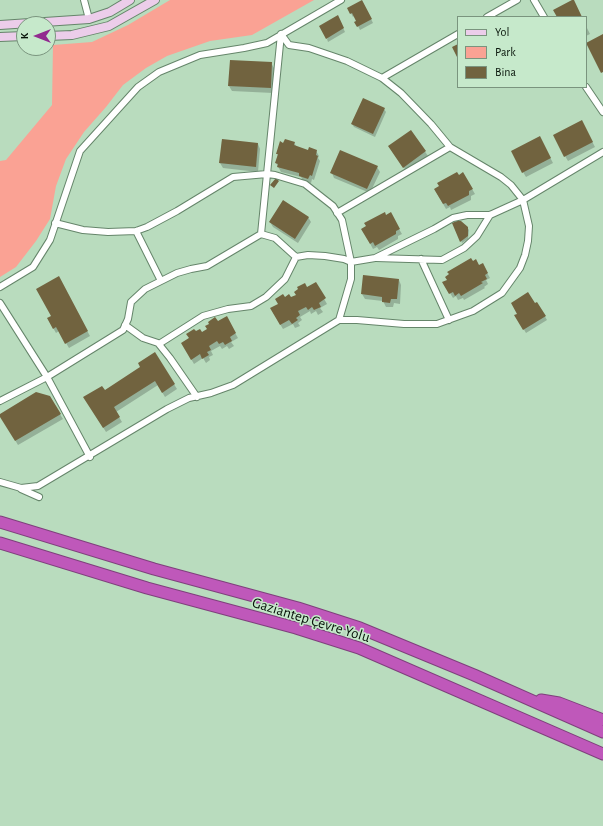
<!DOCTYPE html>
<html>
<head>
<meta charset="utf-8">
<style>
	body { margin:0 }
	#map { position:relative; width:603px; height:826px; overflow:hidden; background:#b9dcbe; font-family:"Alegreya Sans",sans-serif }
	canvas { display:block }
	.legend { position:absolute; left:457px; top:16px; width:130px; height:72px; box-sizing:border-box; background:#c6e9cb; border:1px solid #7a947e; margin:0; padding:5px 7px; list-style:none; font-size:12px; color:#08140a }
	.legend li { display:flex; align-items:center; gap:8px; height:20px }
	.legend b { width:20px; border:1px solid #7a947e }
	.north { position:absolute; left:16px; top:16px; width:40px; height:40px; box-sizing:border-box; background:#c6e9cb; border:1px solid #7a947e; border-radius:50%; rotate:270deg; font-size:11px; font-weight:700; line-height:16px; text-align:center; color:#08140a }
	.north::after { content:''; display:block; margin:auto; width:14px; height:18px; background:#922a8f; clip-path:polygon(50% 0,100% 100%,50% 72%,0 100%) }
</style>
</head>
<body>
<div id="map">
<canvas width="603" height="826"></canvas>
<ul class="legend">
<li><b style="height:5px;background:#eccdea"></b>Yol</li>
<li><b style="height:11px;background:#faa294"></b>Park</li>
<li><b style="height:11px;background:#71633f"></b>Bina</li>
</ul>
<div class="north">K</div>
</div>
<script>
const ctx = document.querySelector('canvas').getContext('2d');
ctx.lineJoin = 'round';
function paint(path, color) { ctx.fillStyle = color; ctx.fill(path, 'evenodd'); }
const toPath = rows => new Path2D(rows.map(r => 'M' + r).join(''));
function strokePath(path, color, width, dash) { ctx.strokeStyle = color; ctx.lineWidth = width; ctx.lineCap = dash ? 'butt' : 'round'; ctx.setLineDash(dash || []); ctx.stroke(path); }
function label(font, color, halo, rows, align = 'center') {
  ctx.font = font + ' "Alegreya Sans",sans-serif'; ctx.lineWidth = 3; ctx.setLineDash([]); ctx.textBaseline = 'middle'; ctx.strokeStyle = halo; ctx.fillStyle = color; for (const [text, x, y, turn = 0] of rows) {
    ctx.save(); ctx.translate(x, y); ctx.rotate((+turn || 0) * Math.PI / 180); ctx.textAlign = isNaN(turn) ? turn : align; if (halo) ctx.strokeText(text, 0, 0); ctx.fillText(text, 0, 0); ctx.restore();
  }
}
paint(toPath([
	[170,0,314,0,252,35,210,41,167,56,146,68,123,85,106,107,84,132,66,159,56,186,50,219,36,241,16,267,0,277,0,161,6,160,52,105,53,45,92,42,128,25]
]), '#faa294');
paint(toPath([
	[362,1,373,23,360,30,356,22,357,22,354,16,353,17,348,8],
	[339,19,345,32,328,42,327,39],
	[586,26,590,34,586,36],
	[271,63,274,68,273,93,232,91,229,86],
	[384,109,386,112,375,137,354,127,352,124],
	[584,126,595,147,568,161,565,156],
	[411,131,428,156,407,172,392,151],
	[222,140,258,144,260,149,258,172,223,168,220,163],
	[542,142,553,163,526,177,523,172],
	[294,143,297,147,308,151,316,151,319,156,318,158,320,161,314,180,312,179,311,183,303,181,301,177,281,172,276,163,278,156,277,154,284,144],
	[377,167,380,172,370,193,334,178,332,173],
	[463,174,475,194,471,196,471,200,451,210,450,207,446,209,435,190],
	[390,214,402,234,398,236,398,239,379,250,377,247,373,249,363,230],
	[308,217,311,222,298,243,273,227,270,222],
	[454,224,467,227,469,230,468,239,462,243],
	[482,264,490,278,486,280,488,284,484,287,485,288,464,300,463,298,458,300,456,296,453,298,444,283],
	[58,278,90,336,69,348,59,331,56,333,48,319,52,316],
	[399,280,401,285,400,304,394,303,393,307,386,307,383,301,365,299,362,294],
	[315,283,327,304,320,308,323,312,318,315,316,311,311,314,310,311,300,317,302,320,298,323,300,326,295,328,293,324,283,329,271,309,279,304,285,298,291,299],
	[537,303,547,320,526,333,516,316],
	[226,317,238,338,231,342,234,346,229,349,227,346,222,349,220,346,211,351,213,355,209,357,210,360,206,363,203,358,194,364,182,343,196,333,202,333],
	[155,354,177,389,165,397,158,385,116,412,122,422,106,432,85,398,104,391,142,368],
	[49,397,63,419,18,445,0,415]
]), '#0003');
paint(toPath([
	[362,0,372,19,357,27,354,22,356,21,352,13,350,14,347,8],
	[572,0,574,0,582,17,557,17,553,10],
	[338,15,344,28,326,39,319,26],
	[603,34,603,72,601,73,586,43],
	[458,44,458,59,452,47],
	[230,60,272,62,271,88,228,86],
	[363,98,385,108,373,134,351,124],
	[582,120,593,142,564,157,553,135],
	[411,130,426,151,403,168,388,146],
	[540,136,551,158,522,173,511,151],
	[222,139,258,143,256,167,219,163],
	[285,139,295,142,294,145,308,150,309,147,317,150,316,155,318,156,312,176,310,175,308,179,299,176,299,173,277,167,278,164,275,163,278,154,276,154,280,141,283,143],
	[340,150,378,166,367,189,330,173],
	[457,172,459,175,463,172,473,189,469,191,469,195,448,206,446,203,443,204,434,189,439,186,437,183],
	[276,178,279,181,274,188,270,185],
	[283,200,309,217,295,239,269,222],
	[385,212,386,215,391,212,400,229,396,231,396,234,375,246,373,242,370,244,361,229,366,226,364,223],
	[457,221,461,221,468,227,468,236,460,242,452,223],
	[471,258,473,261,476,259,479,265,483,263,488,273,485,275,487,279,481,282,483,283,461,296,459,293,455,296,453,292,449,294,442,282,447,280,445,277,449,274,447,272],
	[363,275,399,279,397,299,391,299,390,303,382,302,382,297,361,294],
	[59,276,88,331,65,344,56,327,53,329,47,318,51,316,36,289],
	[316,282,326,298,319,303,321,307,314,310,312,307,308,310,306,307,298,311,300,315,296,318,298,320,292,324,289,320,280,325,270,308,278,304,275,299,283,294,285,297,289,294,291,297,296,295,294,292,298,289,297,287,305,283,307,287],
	[528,292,535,303,537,302,546,316,523,330,514,315,517,314,511,303],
	[227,316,236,333,230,337,232,341,225,345,223,342,219,344,217,341,209,346,211,350,207,352,209,355,202,359,200,354,191,360,181,343,189,338,186,334,194,329,196,331,200,329,202,332,207,329,205,326,209,324,208,322,215,317,218,321],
	[155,352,175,384,162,393,155,381,114,407,120,417,103,428,83,397,102,386,105,390,140,367,138,363],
	[36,392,50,396,61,414,15,441,0,417,0,414]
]), '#71633f');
const street = toPath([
	[84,0,89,19],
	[534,0,544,17],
	[487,17,517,0],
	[382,78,458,34],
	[586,87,603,112],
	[337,213,450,147],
	[55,223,83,230,108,232,136,231,147,227,177,211,233,177,267,174,275,175,305,184,333,206,342,220,351,262,351,279,339,320],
	[136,231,161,281],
	[261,234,275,238,296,257],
	[376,258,442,260,464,248,477,236,490,215],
	[421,259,449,320],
	[0,287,33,267,50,240,80,151,138,87,159,72,200,55,244,48,267,43,341,0],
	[0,303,47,377,90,457],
	[125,325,143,338,158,343,170,358,197,397],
	[159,344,203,316,228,309,251,306,266,297,285,279,296,257,308,255,325,256,344,259,351,262,375,258,434,229,453,218,467,215,490,215,523,200,511,185,501,177,450,147,431,124,401,93,382,78,347,61,309,48,289,45,281,34],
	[0,401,47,377,123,330,128,319,131,302,145,289,177,273,191,269,207,266,261,234,281,34],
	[0,482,21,488,38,486,167,409,189,398,211,393,233,385,339,320,357,320,404,324,437,324,473,311,502,293,520,268,525,255,528,241,529,226,523,200,603,152],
	[21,489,39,497]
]);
const secondary = toPath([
	[0,25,89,19,110,12,130,0],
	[48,36,72,35,109,26,155,0],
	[0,37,24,36]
]);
const highway = toPath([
	[0,522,154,569,298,608,360,628,474,675,603,732],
	[0,543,147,588,296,628,359,648,603,754],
	[541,700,559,703,603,720]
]);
strokePath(street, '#65856a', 8);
strokePath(secondary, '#65856a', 10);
strokePath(highway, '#7f407c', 13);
strokePath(street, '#fff', 6);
strokePath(secondary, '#eccdea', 8);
strokePath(highway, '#bf58ba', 11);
label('15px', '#08140a', '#c6e9cb', [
	["Gaziantep Çevre Yolu",311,620,17]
]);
</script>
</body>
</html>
